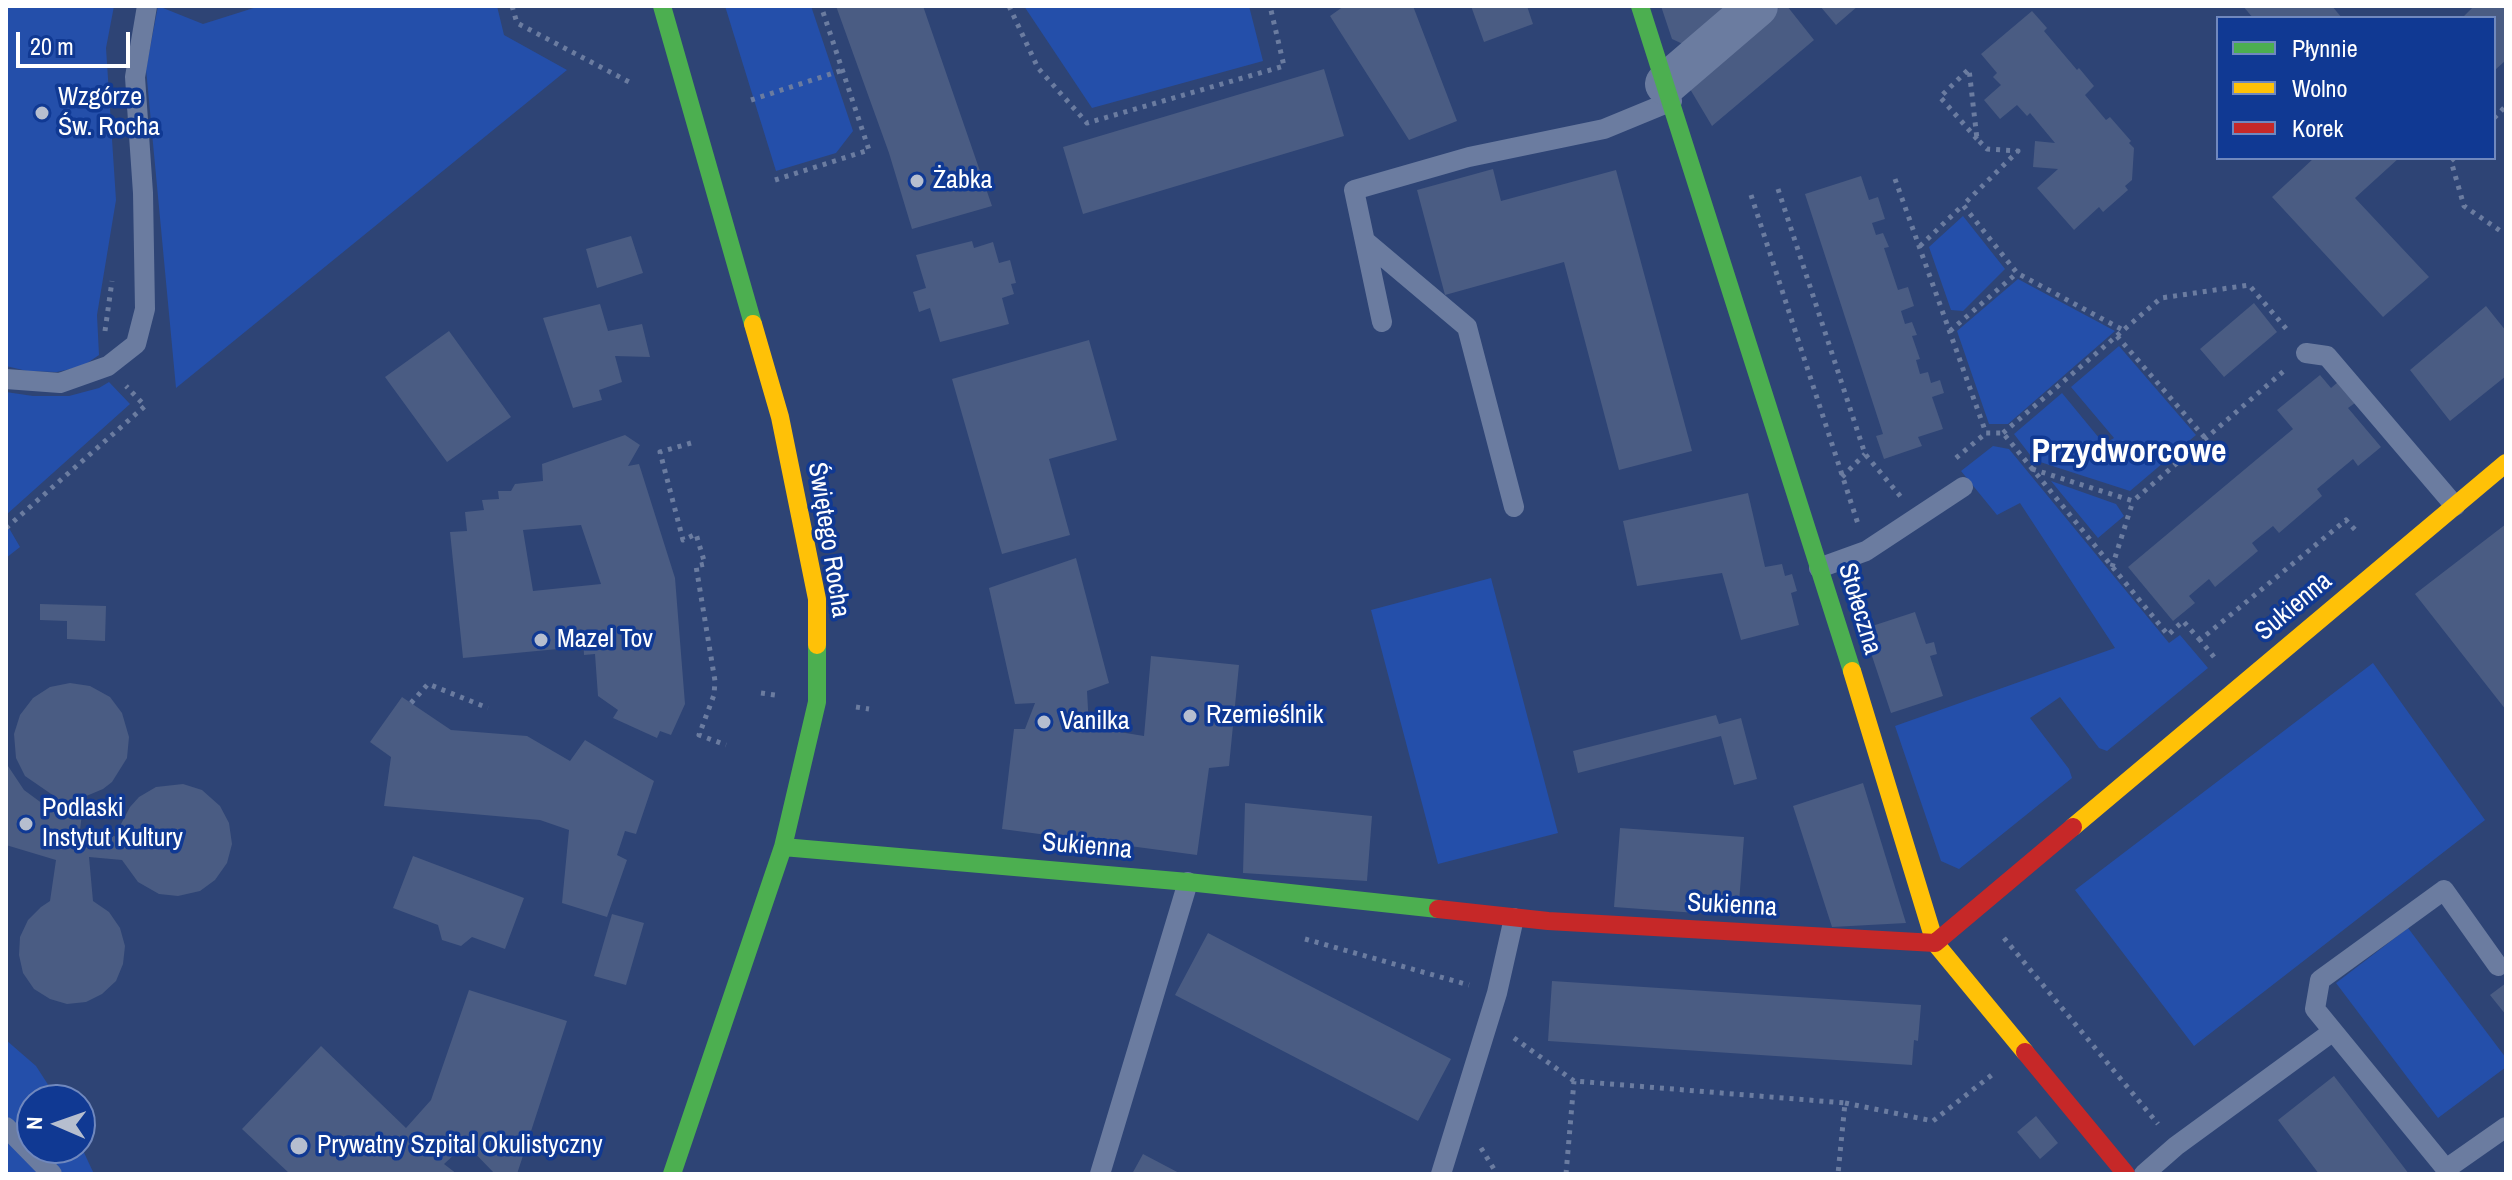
<!DOCTYPE html>
<html>
<head>
<meta charset="utf-8">
<style>
	body { margin:0 }
	#map { position:relative; width:2512px; height:1180px; overflow:hidden; background:#2e4475; font-family:"Archivo Narrow",sans-serif }
	canvas { display:block }
	.frame { position:absolute; inset:0; border:8px solid #fff; pointer-events:none }
	.legend { position:absolute; left:2216px; top:16px; width:280px; height:144px; box-sizing:border-box; background:#103993; border:2px solid #7088be; margin:0; padding:10px 14px; list-style:none; font-size:24px; color:#fff }
	.legend li { display:flex; align-items:center; gap:16px; height:40px }
	.legend b { width:40px; border:2px solid #7088be }
	.north { position:absolute; left:16px; top:1084px; width:80px; height:80px; box-sizing:border-box; background:#103993; border:2px solid #7088be; border-radius:50%; rotate:272deg; font-size:22px; font-weight:700; line-height:32px; text-align:center; color:#fff }
	.north::after { content:''; display:block; margin:auto; width:28px; height:36px; background:#b6becf; clip-path:polygon(50% 0,100% 100%,50% 72%,0 100%) }
	.scale { position:absolute; left:16px; top:32px; width:114px; height:36px; box-sizing:border-box; border:4px solid #fff; border-top:0; padding-left:10px; font-size:24px; line-height:28px; white-space:nowrap; color:#fff; -webkit-text-stroke:6px #103993; paint-order:stroke }
</style>
</head>
<body>
<div id="map">
<canvas width="2512" height="1180"></canvas>
<div class="frame"></div>
<ul class="legend">
<li><b style="height:10px;background:#4caf50"></b>Płynnie</li>
<li><b style="height:10px;background:#ffc107"></b>Wolno</li>
<li><b style="height:10px;background:#c62828"></b>Korek</li>
</ul>
<div class="north">N</div>
<div class="scale">20 m</div>
</div>
<script>
const ctx = document.querySelector('canvas').getContext('2d');
ctx.lineJoin = 'round';
function paint(path, color) { ctx.fillStyle = color; ctx.fill(path, 'evenodd'); }
const toPath = rows => new Path2D(rows.map(r => 'M' + r).join(''));
function strokePath(path, color, width, dash) { ctx.strokeStyle = color; ctx.lineWidth = width; ctx.lineCap = dash ? 'butt' : 'round'; ctx.setLineDash(dash || []); ctx.stroke(path); }
function label(font, color, halo, rows, align = 'center') {
  ctx.font = font + ' "Archivo Narrow",sans-serif'; ctx.lineWidth = 7; ctx.setLineDash([]); ctx.textBaseline = 'middle'; ctx.strokeStyle = halo; ctx.fillStyle = color; for (const [text, x, y, turn = 0] of rows) {
    ctx.save(); ctx.translate(x, y); ctx.rotate((+turn || 0) * Math.PI / 180); ctx.textAlign = isNaN(turn) ? turn : align; if (halo) ctx.strokeText(text, 0, 0); ctx.fillText(text, 0, 0); ctx.restore();
  }
}
paint(toPath([
	[6,6,114,6,106,48,116,200,97,315,99,355,83,366,57,372,27,371,6,366],
	[158,6,203,24,260,6,497,6,504,35,567,70,176,388,146,69],
	[725,6,811,6,853,131,836,153,776,171],
	[1024,6,1249,6,1263,61,1092,108],
	[1963,216,2005,269,1963,311,1951,310,1929,247],
	[2018,279,2115,331,2008,424,1989,424,1957,331],
	[2119,346,2196,435,2130,491,2034,460,2014,434,2062,393,2104,444,2114,438,2071,387],
	[109,382,130,404,6,515,6,392,33,396,69,396,99,388],
	[1993,446,2009,449,2169,643,2180,635,2208,668,2107,751,2099,748,2060,697,2030,718,2069,769,2072,778,1959,869,1941,861,1895,726,2115,648,2020,503,1997,515,1961,471],
	[2051,481,2116,504,2124,516,2098,538],
	[6,523,20,547,6,558],
	[1491,578,1558,833,1438,864,1371,610],
	[2373,663,2485,820,2194,1046,2075,890],
	[2408,928,2506,1058,2506,1067,2438,1118,2336,983],
	[6,1040,36,1066,58,1100,32,1100,32,1148,80,1148,80,1144,94,1174,6,1174]
]), '#244faa');
paint(toPath([
	[836,6,923,6,992,206,912,229,889,153],
	[1344,6,1413,6,1457,121,1409,140,1330,16],
	[1471,6,1527,6,1533,24,1484,42],
	[1661,6,1733,6,1685,45,1672,39],
	[1781,6,1787,6,1814,40,1712,126,1687,84],
	[1820,6,1858,6,1836,25],
	[2243,6,2332,6,2342,18,2253,18],
	[2474,6,2503,6,2506,10,2506,60,2494,71,2494,18,2462,18],
	[2032,11,2047,28,2044,31,2077,70,2079,68,2094,86,2085,95,2106,120,2110,117,2131,141,2129,143,2134,148,2132,180,2125,186,2128,190,2103,212,2099,207,2074,230,2037,188,2058,169,2033,167,2035,141,2055,143,2030,113,2027,116,2017,105,2000,119,1984,100,2001,85,1993,77,1997,73,1981,54],
	[1324,69,1344,136,1083,214,1063,147],
	[2314,158,2399,158,2355,198,2429,277,2383,317,2272,197],
	[1493,169,1501,201,1616,170,1692,451,1619,470,1564,262,1445,295,1417,190],
	[1861,176,1869,200,1878,197,1885,219,1872,223,1876,235,1883,233,1889,247,1884,248,1898,290,1908,287,1914,306,1901,311,1905,324,1912,322,1917,335,1912,336,1920,359,1916,360,1920,374,1928,372,1931,383,1940,380,1944,393,1932,397,1943,429,1918,437,1922,446,1884,459,1876,436,1883,434,1805,194],
	[631,236,643,273,597,288,586,249],
	[972,241,974,248,993,242,999,263,1010,260,1016,283,1011,284,1014,294,1002,298,1009,324,940,342,930,308,919,312,913,292,926,288,916,255],
	[2254,303,2277,332,2224,377,2200,349],
	[600,304,608,331,642,324,650,357,615,356,622,382,599,390,602,400,573,408,543,318],
	[2486,306,2506,331,2506,376,2450,421,2410,370],
	[449,331,511,417,447,462,385,377],
	[1089,340,1117,440,1049,459,1070,535,1002,554,952,379],
	[2320,375,2331,388,2338,382,2355,403,2348,408,2381,447,2358,466,2353,459,2317,489,2322,496,2279,533,2273,526,2252,543,2258,551,2215,587,2209,579,2189,596,2195,603,2173,621,2128,567,2293,429,2277,410],
	[625,435,640,445,628,466,639,464,675,578,685,704,671,735,660,731,657,738,613,718,618,710,598,696,595,654,584,655,583,635,556,638,558,649,463,658,450,532,467,531,465,512,484,510,482,500,499,499,498,491,511,491,515,484,543,481,542,464],
	[581,525,601,584,533,591,523,530],
	[1748,493,1765,567,1782,564,1785,576,1792,574,1797,591,1791,593,1799,625,1741,640,1722,573,1637,586,1623,521],
	[2506,524,2506,710,2415,594],
	[1076,558,1109,683,1087,691,1089,727,1144,736,1151,656,1239,665,1229,766,1209,768,1197,855,1002,829,1014,729,1025,729,1035,703,1015,704,989,588],
	[40,604,106,606,105,641,67,639,67,621,40,620],
	[1915,612,1926,644,1934,642,1937,654,1930,656,1943,696,1891,713,1863,629],
	[70,683,90,686,110,697,122,713,129,737,127,758,112,782,103,789,84,797,80,830,119,837,121,824,130,807,139,797,156,787,183,784,202,790,220,806,229,823,232,844,227,863,215,880,200,891,178,896,159,894,138,882,122,860,89,857,93,901,109,912,120,928,125,946,123,964,116,981,102,994,86,1002,67,1004,50,999,34,989,23,973,19,955,20,937,28,920,41,907,50,901,56,860,6,845,6,763,24,790,58,815,57,798,25,776,16,758,14,734,20,715,33,698,50,687],
	[402,697,451,730,527,736,570,761,585,740,654,781,636,834,625,831,617,855,627,860,607,917,562,903,569,830,540,820,384,806,391,757,370,742],
	[1716,715,1719,724,1741,718,1757,779,1734,785,1721,736,1578,773,1573,751],
	[1863,783,1906,923,1832,927,1793,806],
	[1245,803,1372,816,1367,881,1243,873],
	[1620,828,1744,837,1738,916,1614,907],
	[413,856,524,898,505,949,472,937,461,946,442,940,438,925,393,908],
	[612,914,644,923,626,985,594,976],
	[1208,933,1451,1059,1418,1121,1175,995],
	[1552,981,1921,1005,1918,1041,1914,1040,1912,1065,1548,1041],
	[2506,983,2506,1015,2490,995],
	[469,990,567,1021,517,1174,495,1174,466,1144,444,1164,457,1174,290,1174,242,1129,321,1046,406,1128,431,1100],
	[2334,1076,2409,1174,2319,1174,2278,1120],
	[2036,1116,2058,1143,2040,1159,2017,1132],
	[1143,1154,1181,1174,1132,1174]
]), '#4a5c83');
strokePath(toPath([
	[512,6,517,23,631,83],
	[1009,6,1038,68,1087,123,1284,66,1270,6],
	[751,100,843,70],
	[2494,118,2506,106],
	[1977,139,1940,97,1969,69,1977,139,1987,149,2018,151,1963,205,2017,273,2123,330],
	[2454,158,2451,161,2464,206,2502,232],
	[1895,179,1986,433,2003,433,2168,635,2183,621,2200,640],
	[775,180,869,150,821,6],
	[1778,189,1865,454,1901,497],
	[1751,195,1858,524],
	[1920,246,1963,205],
	[105,331,112,281],
	[1950,331,2017,273],
	[2117,336,2206,439],
	[2003,433,2161,298,2249,285,2289,332],
	[691,443,660,452,683,540,696,534,705,564,696,566,715,681,714,695,699,735,726,745],
	[1956,458,1986,433],
	[2032,469,2133,501,2285,370],
	[1842,477,1865,454],
	[6,528,145,406,126,386],
	[2112,567,2133,501],
	[2214,657,2200,640,2346,520,2358,533],
	[761,693,775,695],
	[411,703,428,684,488,708],
	[856,707,869,709],
	[2004,938,2158,1124],
	[1305,939,1469,985],
	[1514,1038,1574,1081,1845,1103,1838,1174],
	[1845,1103,1933,1121,1993,1074],
	[1481,1148,1497,1174],
	[1566,1174,1574,1081]
]), '#6b7ca0', 5, [4, 6]);
strokePath(toPath([
	[1365,241,1467,327,1514,507],
	[1382,322,1354,190,1469,157,1604,129,1672,101],
	[2306,353,2327,356,2455,506],
	[6,379,60,383,108,366,136,344,145,309,143,193,135,77,147,6],
	[1819,568,1866,551,1963,487],
	[2498,966,2444,890,2320,980,2315,1009,2446,1169,2506,1127],
	[6,1127,52,1174],
	[1100,1174,1188,882],
	[1441,1174,1497,993,1514,918],
	[2144,1174,2176,1146,2332,1032]
]), '#6b7ca0', 20);
strokePath(toPath([
	[1666,84,1757,6]
]), '#6b7ca0', 42);
strokePath(toPath([
	[662,6,753,324],
	[1640,6,1852,671],
	[783,847,1188,882,1438,909],
	[672,1174,783,847,817,702,817,645]
]), '#4caf50', 18);
strokePath(toPath([
	[753,324,780,417,817,599,817,645],
	[1852,671,1935,943,2025,1052],
	[2073,827,2506,463]
]), '#ffc107', 18);
strokePath(toPath([
	[1438,909,1548,921,1935,943,2073,827],
	[2025,1052,2126,1174]
]), '#c62828', 18);
for (const [x, y, r, color] of [
	[42,113,8,"#b6becf"],
	[917,181,8,"#b6becf"],
	[541,640,8,"#b6becf"],
	[1190,716,8,"#b6becf"],
	[1044,722,8,"#b6becf"],
	[26,824,8,"#b6becf"],
	[299,1146,10,"#b6becf"]
]) { const dot = new Path2D(); dot.arc(x, y, r, 0, 2 * Math.PI); ctx.fillStyle = color; ctx.fill(dot); strokePath(dot, '#103993', 3); }
label('26px', '#fff', '#103993', [
	["Wzgórze",58,98],
	["Św. Rocha",58,128],
	["Żabka",933,181],
	["Mazel Tov",557,640],
	["Rzemieślnik",1206,716],
	["Vanilka",1060,722],
	["Podlaski",42,809],
	["Instytut Kultury",42,839],
	["Prywatny Szpital Okulistyczny",317,1146]
], 'left');
label('26px', '#fff', '#103993', [
	["Świętego Rocha",828,540,81],
	["Sukienna",2294,607,-40],
	["Stołeczna",1859,609,73],
	["Sukienna",1087,847,5],
	["Sukienna",1732,906,3]
]);
label('bold 34px', '#fff', '#103993', [
	["Przydworcowe",2129,453]
]);
</script>
</body>
</html>
